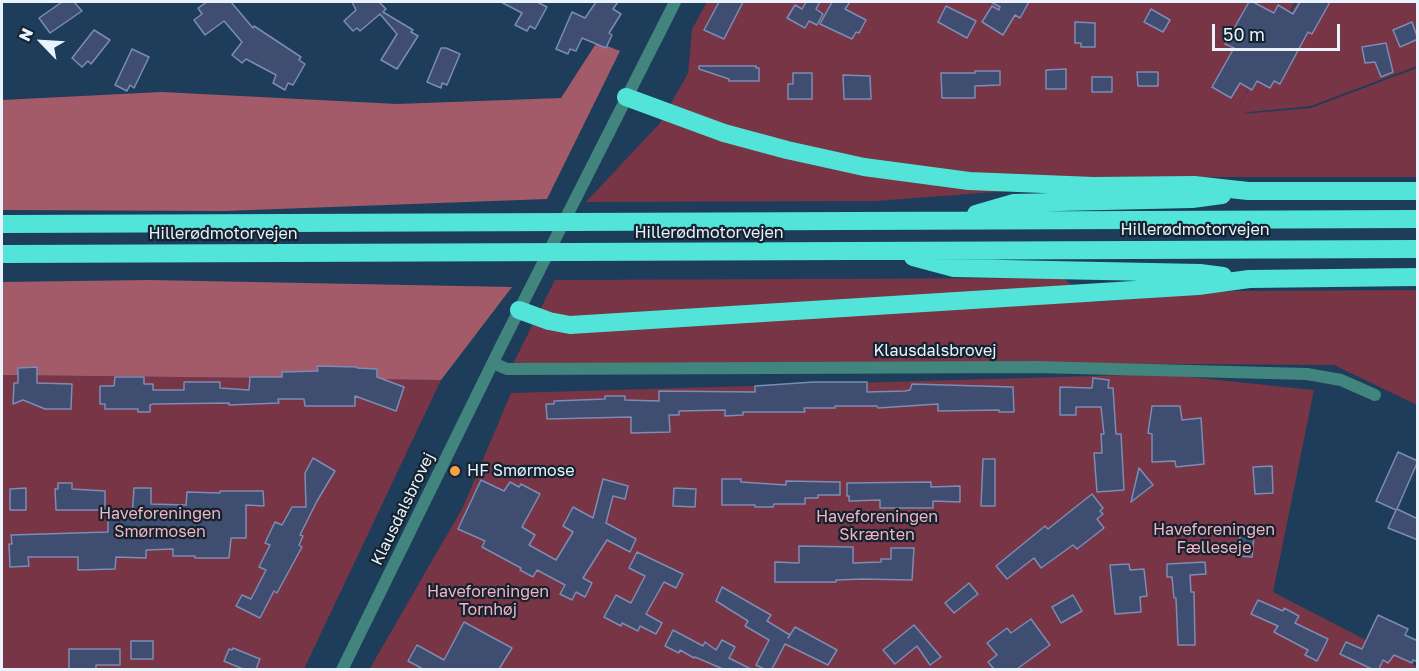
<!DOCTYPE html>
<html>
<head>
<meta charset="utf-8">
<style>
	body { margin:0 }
	#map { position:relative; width:1419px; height:671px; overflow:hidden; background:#1d3d5a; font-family:"Golos Text",sans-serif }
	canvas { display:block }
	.frame { position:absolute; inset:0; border:3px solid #e8f3fe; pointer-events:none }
	.north { position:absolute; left:12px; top:12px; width:60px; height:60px; -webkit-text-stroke:4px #152330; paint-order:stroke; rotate:295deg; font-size:16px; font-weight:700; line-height:24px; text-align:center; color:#e8f3fe }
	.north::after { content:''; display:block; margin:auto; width:21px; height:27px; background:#e8f3fe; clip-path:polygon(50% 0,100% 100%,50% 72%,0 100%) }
	.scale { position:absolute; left:1212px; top:24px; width:128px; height:27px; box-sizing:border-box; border:3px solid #e8f3fe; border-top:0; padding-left:8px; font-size:18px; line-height:21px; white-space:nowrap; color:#e8f3fe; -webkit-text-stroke:4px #152330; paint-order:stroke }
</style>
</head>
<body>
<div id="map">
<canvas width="1419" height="671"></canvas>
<div class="frame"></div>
<div class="north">N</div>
<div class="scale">50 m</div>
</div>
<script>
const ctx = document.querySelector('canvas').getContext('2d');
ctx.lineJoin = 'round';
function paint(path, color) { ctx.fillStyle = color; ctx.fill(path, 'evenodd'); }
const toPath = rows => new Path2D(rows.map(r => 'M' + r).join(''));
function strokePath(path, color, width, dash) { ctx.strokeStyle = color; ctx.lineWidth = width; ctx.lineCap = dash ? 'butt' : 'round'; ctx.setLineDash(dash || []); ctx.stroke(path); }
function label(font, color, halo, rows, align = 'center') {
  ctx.font = font + ' "Golos Text",sans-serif'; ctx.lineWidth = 4.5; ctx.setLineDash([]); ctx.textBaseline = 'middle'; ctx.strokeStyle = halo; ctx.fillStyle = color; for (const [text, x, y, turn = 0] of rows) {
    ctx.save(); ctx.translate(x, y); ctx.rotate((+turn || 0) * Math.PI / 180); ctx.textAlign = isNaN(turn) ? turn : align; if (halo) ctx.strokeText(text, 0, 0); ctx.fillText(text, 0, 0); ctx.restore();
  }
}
paint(toPath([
	[707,2,1295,2,1233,116,1297,2,1417,2,1417,66,1311,106,1250,112,1242,114,1311,108,1417,68,1417,177,1194,177,876,201,586,202,660,123,688,73,692,29],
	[1063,278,1094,302,1232,291,1417,290,1417,405,1334,365,1033,363,513,364,555,280],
	[1161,374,1314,390,1273,592,1418,667,1417,670,369,670,463,507,511,393],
	[2,375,441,380,304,669,2,670]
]), '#783545');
paint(toPath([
	[597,42,620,51,547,199,224,211,2,210,2,100,162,92,397,104,561,98],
	[149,280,512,287,441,380,2,375,2,282]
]), '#a35b6a');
const building = toPath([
	[62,2,74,2,82,11,50,33,39,18,62,2],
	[207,2,231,2,253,28,254,26,301,57,299,60,305,64,293,85,288,83,285,90,273,83,276,75,246,59,242,63,232,55,242,42,224,21,205,35,194,20,202,14,198,8,207,2],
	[352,2,379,2,386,9,383,12,413,30,411,32,418,36,397,69,381,60,397,34,380,14,360,31,357,28,353,31,344,21,356,10,352,2],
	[501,2,537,2,547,7,535,29,530,26,527,31,515,25,522,13,501,2],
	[596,2,618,2,613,9,621,14,609,33,612,35,606,48,582,38,576,51,570,49,568,54,556,49,572,12,585,18,596,2],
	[719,2,743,2,724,39,704,30,719,2],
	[806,2,820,2,816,9,823,14,817,25,809,21,805,28,787,18,795,5,802,9,806,2],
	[832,2,850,2,845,9,866,20,859,33,856,32,852,39,820,24,832,2],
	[991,2,1029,2,1020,18,1015,15,1003,35,982,22,992,6,999,10,1000,7,991,2],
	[1249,2,1253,2,1274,13,1278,5,1293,14,1300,2,1330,2,1312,34,1308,32,1280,84,1274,81,1270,88,1257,81,1252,90,1240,83,1231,98,1212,87,1234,48,1225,44,1249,2],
	[946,6,976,21,967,38,938,22,946,6],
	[1151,9,1170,20,1163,32,1144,22,1151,9],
	[1075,22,1095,23,1095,47,1081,47,1081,43,1075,43,1075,22],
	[1412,22,1418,39,1400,47,1393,30,1412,22],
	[94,30,110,40,91,64,88,61,82,67,72,58,94,30],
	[1386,43,1393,72,1381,77,1375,62,1365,63,1362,47,1386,43],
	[441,48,446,48,460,54,447,85,442,83,441,88,427,82,441,48],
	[132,49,149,57,134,88,130,85,127,91,115,85,132,49],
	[699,66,756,66,756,68,759,68,759,81,729,81,729,79,699,69,699,66],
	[1066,69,1066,89,1046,89,1046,70,1066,69],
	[975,71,1000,71,1000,85,975,86,975,98,942,98,941,73,975,73,975,71],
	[1137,72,1158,72,1158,86,1138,86,1137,72],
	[793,73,812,73,812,99,788,99,788,84,793,84,793,73],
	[843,75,870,76,871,99,844,99,843,75],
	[1092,77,1112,77,1112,92,1092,92,1092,77],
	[317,366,357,367,357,368,377,369,377,377,404,387,396,411,355,396,355,406,305,406,304,399,278,399,279,403,229,405,229,403,153,404,150,405,150,412,138,412,138,409,105,409,105,404,100,404,100,386,114,386,115,377,144,377,144,384,153,384,153,390,184,390,184,382,220,382,220,388,249,390,250,377,282,377,282,372,318,371,317,366],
	[37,367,37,383,72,384,71,409,45,409,23,400,13,404,14,383,18,383,18,368,37,367],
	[1093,378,1109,380,1108,388,1113,388,1116,434,1121,434,1124,490,1097,492,1094,453,1102,453,1101,434,1104,434,1101,407,1076,407,1076,415,1060,415,1060,387,1092,388,1093,378],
	[814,382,867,382,867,392,905,391,910,390,912,384,1013,387,1014,412,999,412,999,410,938,411,938,404,878,408,877,406,835,406,835,408,804,408,805,412,743,412,743,415,725,416,725,410,679,411,679,415,669,415,670,432,631,433,631,417,547,419,546,404,554,404,554,401,605,399,605,396,625,396,625,400,659,401,659,391,755,392,755,386,814,382],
	[1152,406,1180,406,1182,420,1201,418,1204,464,1176,467,1175,461,1152,462,1152,434,1148,433,1152,406],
	[1398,452,1418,461,1397,509,1418,519,1418,540,1388,528,1396,510,1376,501,1398,452],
	[313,458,335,471,317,501,300,535,303,536,299,545,302,547,277,593,274,591,260,618,236,606,242,595,251,599,266,570,259,567,270,545,265,543,275,522,282,525,292,507,306,507,305,473,313,458],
	[983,459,995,459,995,506,981,506,983,459],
	[1272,466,1273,493,1255,494,1253,467,1272,466],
	[1139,468,1153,485,1131,502,1139,468],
	[603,479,628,486,625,499,613,496,606,523,636,539,630,552,607,540,583,578,592,583,585,597,576,592,572,600,560,594,565,585,537,570,533,577,520,570,521,568,482,547,485,541,458,529,481,480,504,491,510,482,519,487,521,484,540,494,522,527,535,535,529,545,556,560,573,532,563,526,573,507,593,518,603,479],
	[722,479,741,479,741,482,786,485,786,481,840,482,840,495,818,495,818,498,805,498,805,504,774,504,773,507,755,507,755,505,722,505,722,479],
	[931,482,931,487,960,486,960,502,933,501,933,508,880,508,880,500,849,501,849,496,847,496,847,483,931,482],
	[58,483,72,483,72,489,105,491,105,510,56,510,55,489,58,489,58,483],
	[26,488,26,510,10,510,10,489,26,488],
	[134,488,151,488,151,504,186,505,187,492,220,493,220,491,263,491,264,506,246,505,246,538,231,538,229,558,195,558,195,556,173,556,173,549,146,550,146,558,116,557,115,569,78,570,78,557,28,557,29,566,10,567,9,544,12,544,11,535,108,532,108,518,132,518,134,488],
	[674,488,696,489,695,507,673,506,674,488],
	[1092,494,1103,508,1100,511,1103,514,1097,519,1104,528,1077,549,1073,545,1041,568,1034,558,1007,579,996,566,1045,526,1048,529,1092,494],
	[1240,534,1254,535,1252,557,1238,556,1240,534],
	[799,546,853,547,853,563,881,562,881,559,891,559,891,548,914,548,912,580,863,579,836,580,836,582,775,582,775,562,799,563,799,546],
	[637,552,683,574,676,588,664,582,646,614,662,623,656,634,640,626,638,631,622,623,621,626,604,617,616,595,631,603,645,576,629,568,637,552],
	[1205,562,1206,574,1190,575,1191,592,1194,592,1195,645,1178,645,1176,598,1174,598,1172,577,1167,577,1167,564,1205,562],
	[1129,564,1130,570,1144,569,1147,596,1140,597,1141,612,1115,614,1110,565,1129,564],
	[969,583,978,594,954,613,945,603,969,583],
	[722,587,771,615,767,621,790,635,788,638,795,627,837,650,828,665,785,644,772,669,764,669,756,665,769,640,745,626,748,621,716,601,722,587],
	[1073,595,1082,611,1061,623,1052,607,1073,595],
	[1258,600,1283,611,1284,608,1299,616,1295,623,1328,639,1317,661,1305,655,1308,650,1274,632,1278,626,1251,614,1258,600],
	[1378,615,1408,629,1405,635,1418,641,1418,662,1413,660,1412,663,1394,655,1388,663,1383,660,1379,669,1372,669,1340,654,1346,642,1362,649,1378,615],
	[1031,619,1050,645,1017,669,994,669,988,662,997,655,987,643,1007,628,1011,633,1031,619],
	[464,622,512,648,499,669,423,669,408,661,417,645,444,660,464,622],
	[914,625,941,657,930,665,917,646,895,664,883,650,914,625],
	[673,630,703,646,705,642,716,650,722,640,735,647,729,658,751,669,723,669,695,657,694,658,680,650,679,653,665,646,673,630],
	[131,641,153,641,153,659,131,659,131,641],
	[233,648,260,659,256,669,243,669,224,661,229,649,232,650,233,648],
	[69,649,120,649,120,665,96,665,96,669,69,669,69,649]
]);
paint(building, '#3f4d71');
strokePath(building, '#7c8cb4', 1.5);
strokePath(toPath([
	[493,363,507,369,1037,367,1307,374,1341,380,1375,395]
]), '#41857e', 12);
strokePath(toPath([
	[342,670,500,348,675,2]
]), '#41857e', 12);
strokePath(toPath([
	[626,97,724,133,787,150,864,167,969,181,1093,186,1194,185,1248,191,1418,191],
	[976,214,1014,203,1192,199,1222,195],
	[2,224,1418,219],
	[2,254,1418,249],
	[913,257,954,268,1200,273,1223,276],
	[519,310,549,321,570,325,1198,286,1249,279,1418,277]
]), '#52e4d8', 18);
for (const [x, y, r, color] of [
	[455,471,6,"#f4a344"]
]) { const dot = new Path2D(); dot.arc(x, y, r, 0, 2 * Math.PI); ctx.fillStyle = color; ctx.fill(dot); strokePath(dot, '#152330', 2); }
label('16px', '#e8f3fe', '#152330', [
	["Hillerødmotorvejen",1195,230],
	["Hillerødmotorvejen",709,233],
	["Hillerødmotorvejen",223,234],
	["Klausdalsbrovej",935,351],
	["Klausdalsbrovej",403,509,-64]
]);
label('16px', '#e8f3fe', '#152330', [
	["HF Smørmose",467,471]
], 'left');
label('16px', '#f4b4c0', '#152330', [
	["Haveforeningen",160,514],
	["Smørmosen",160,532],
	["Haveforeningen",877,517],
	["Skrænten",877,535],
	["Haveforeningen",1214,530],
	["Fælleseje",1214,548],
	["Haveforeningen",488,592],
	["Tornhøj",488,610]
]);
</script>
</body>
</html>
